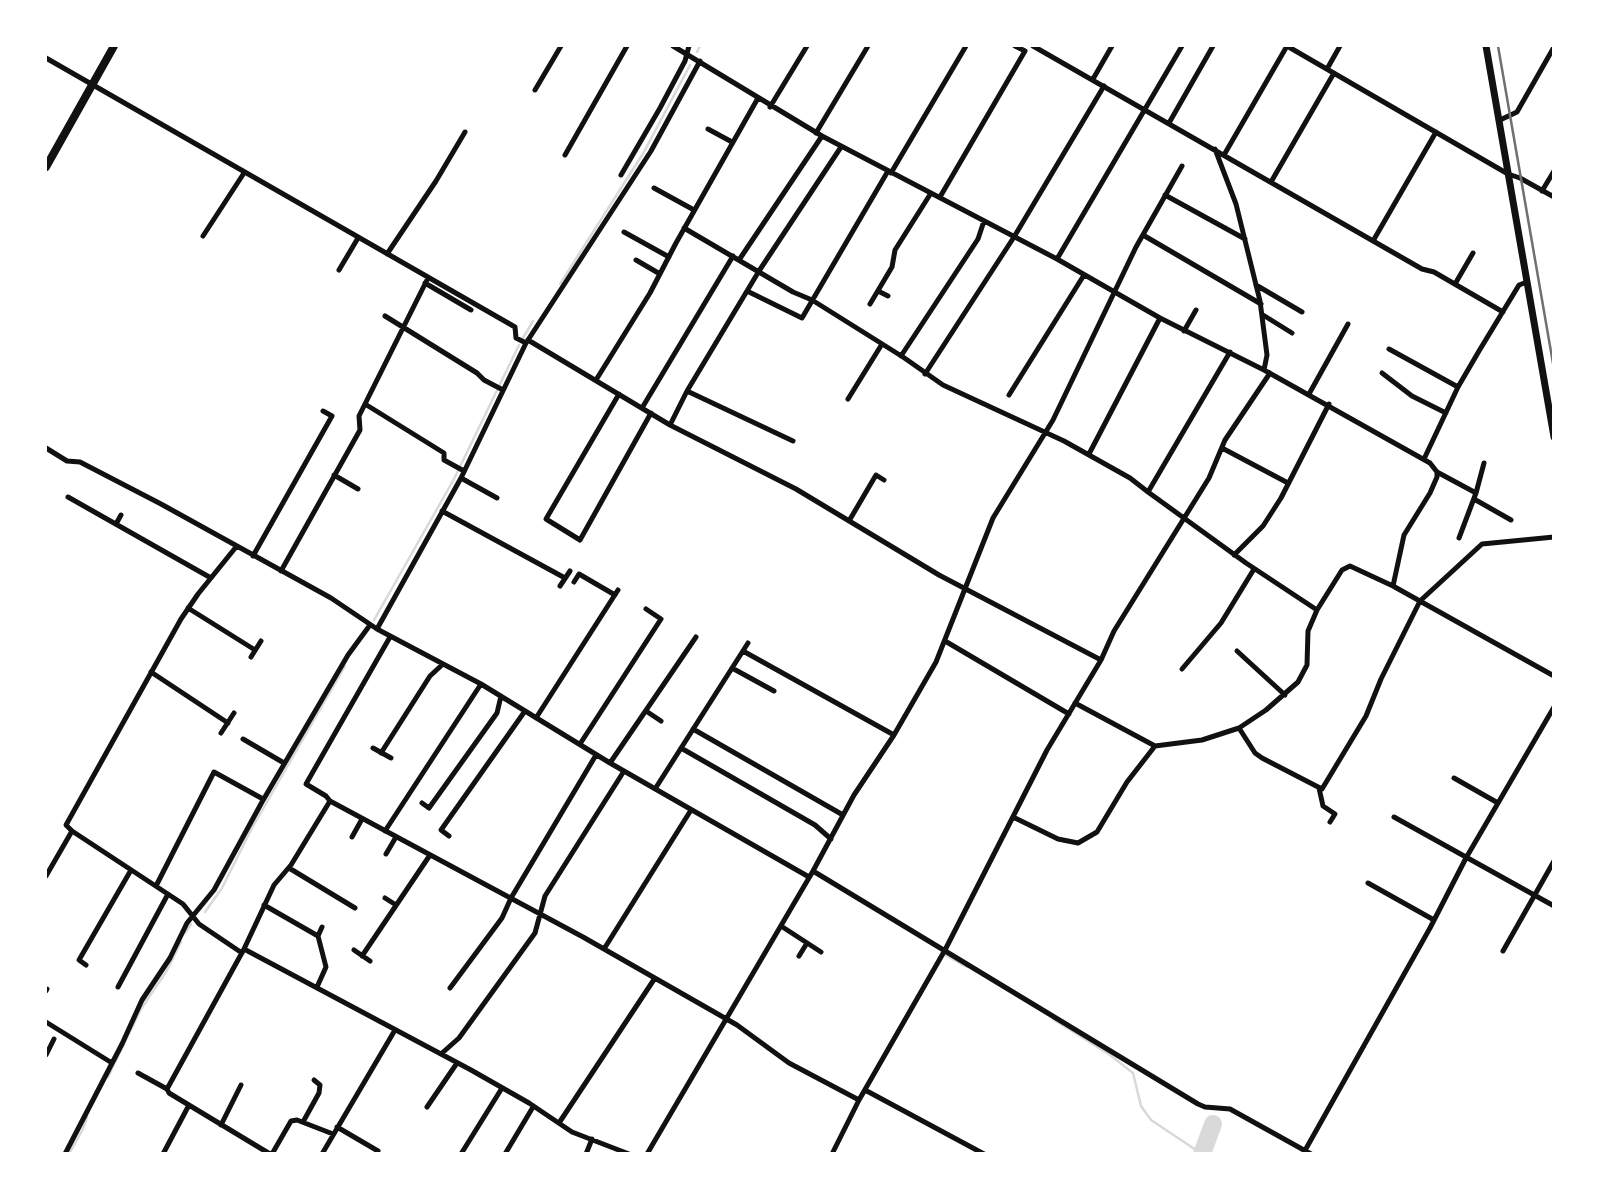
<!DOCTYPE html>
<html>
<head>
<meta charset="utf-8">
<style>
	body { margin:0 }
	#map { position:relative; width:1599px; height:1199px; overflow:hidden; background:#fff; font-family:Helvetica,sans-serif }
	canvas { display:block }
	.frame { position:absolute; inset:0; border:47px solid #fff; pointer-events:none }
</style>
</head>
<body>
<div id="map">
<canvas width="1599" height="1199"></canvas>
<div class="frame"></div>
</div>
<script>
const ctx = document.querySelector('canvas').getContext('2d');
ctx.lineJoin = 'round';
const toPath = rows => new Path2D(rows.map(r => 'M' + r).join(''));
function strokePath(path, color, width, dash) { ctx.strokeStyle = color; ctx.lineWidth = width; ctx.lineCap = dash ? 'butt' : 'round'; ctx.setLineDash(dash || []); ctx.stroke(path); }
strokePath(toPath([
	[697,52,700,46],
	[560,284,644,152,690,65],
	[523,338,533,321],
	[374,620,454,479,519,345],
	[205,912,222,888,252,828,345,666],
	[185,933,191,924],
	[945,955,967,967],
	[1053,1019,1110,1055,1133,1073,1141,1106,1151,1120,1202,1154],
	[108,1077,141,1009,166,972,181,942],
	[69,1154,83,1129,87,1117]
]), '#d9d9d9', 2.5);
strokePath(toPath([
	[1202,1154,1213,1124]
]), '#d9d9d9', 18);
strokePath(toPath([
	[673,46,822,136,1057,259,1160,318,1264,370,1430,463,1437,472,1437,477,1430,493,1404,535,1393,586],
	[1033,46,1422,269,1434,272,1503,312],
	[1287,46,1508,174,1520,178,1554,197],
	[46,58,515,327,516,338,526,343,528,340,670,425,796,489,939,575,1101,660],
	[1327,69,1340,46],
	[1093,79,1112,46],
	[535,90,561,46],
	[770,107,807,46],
	[1500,120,1517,112,1554,47],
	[1169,123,1213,46],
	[708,129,732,142],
	[816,133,868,46],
	[1215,149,1236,204,1260,301,1267,355,1264,370],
	[565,155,627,46],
	[1224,155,1287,46],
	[891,173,966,46],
	[621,175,660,108,685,61,689,46],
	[1271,182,1334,73],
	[654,188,694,210],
	[1542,191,1554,171],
	[1165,195,1245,239],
	[940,197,1025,51,1015,46],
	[684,228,793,292,812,300,903,357,943,385,1064,441,1130,478,1148,492],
	[624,232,669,257],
	[1143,235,1261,304],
	[203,236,244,173],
	[1373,241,1436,132],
	[387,254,436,181,465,132],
	[1057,259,1182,46],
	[636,260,660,274],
	[739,260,822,136],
	[339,270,358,238],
	[425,283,471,310],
	[1455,284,1473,253],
	[1256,285,1302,312],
	[747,291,802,318,888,171],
	[878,291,888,296],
	[870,304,892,267,895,250,931,193],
	[1263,315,1292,333],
	[385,316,477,373,484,380,503,390],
	[1184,331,1196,310],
	[528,340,651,151,700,61],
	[1389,349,1458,387],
	[1230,352,1148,492,1246,563,1317,610,1342,570,1350,566,1393,586,1554,676],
	[901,356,978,239,984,221],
	[1382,373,1412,396,1446,413],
	[925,374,1014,237,1104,86],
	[596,380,650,293,676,243,758,98],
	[687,391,759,271,841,147],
	[619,394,546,519,580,540,651,413],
	[1309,394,1348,324],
	[1009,395,1084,275],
	[848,399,882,344],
	[365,404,444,453,444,460,464,471],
	[642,408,733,256],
	[670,425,687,391,793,441],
	[46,448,67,461,80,462,161,504,331,598,377,629,481,684,610,763,809,877],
	[1222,448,1288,483],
	[1089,454,1160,318],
	[1424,459,1458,387,1479,351,1519,285,1527,282],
	[1437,472,1476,493],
	[334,475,358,489],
	[461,478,497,498],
	[68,497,211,578],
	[1474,499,1511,520],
	[442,511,565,578],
	[849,521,876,475,884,480],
	[116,524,121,515],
	[1459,538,1476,493,1484,463],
	[236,547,198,594,181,619,66,825,72,831,183,904,199,924,242,953],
	[1234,555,1263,526,1281,498,1329,404],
	[253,556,332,416,323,411],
	[281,571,360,430,359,416,428,278],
	[574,582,579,574,615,595],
	[560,586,570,571],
	[188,608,255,650],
	[377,629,461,478,526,343],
	[945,641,1069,714],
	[743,651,894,735],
	[1237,651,1285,695],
	[251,657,261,641],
	[732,668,774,691],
	[1182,669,1221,623,1254,569],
	[151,672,228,723],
	[1075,703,1155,746,1202,740,1239,728,1255,753,1262,758,1322,789,1366,716,1381,679,1420,601,1482,544,1554,537],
	[646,711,661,721],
	[536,718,618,590],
	[1239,728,1266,710,1298,682,1307,665,1308,631,1317,610],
	[693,729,843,815],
	[221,733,234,713],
	[243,739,284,763],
	[580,744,661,619,646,609],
	[373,748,391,758],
	[681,748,815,825,831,839],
	[381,753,430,676,443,664],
	[610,763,696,637],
	[1454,778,1498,803],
	[1319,788,1323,806,1335,814,1330,822],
	[655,789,748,643],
	[330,801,326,796,306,784,390,637],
	[422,803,429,808,497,713,501,696],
	[1013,817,1058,839,1078,843,1097,832,1127,782,1155,746],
	[1394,817,1554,906],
	[385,831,481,684],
	[449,836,441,830,525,711],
	[352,837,362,819],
	[386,854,396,837],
	[289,868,355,908],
	[813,871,1198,1104,1205,1107,1230,1109,1311,1154],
	[46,876,72,831],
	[1368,883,1434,920],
	[156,886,214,772,263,799],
	[385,898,396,905],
	[264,905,318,936,322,927],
	[781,926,821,952],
	[244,949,471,1070,529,1103,572,1132,629,1154],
	[604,949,691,810],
	[354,950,370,961],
	[1503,951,1554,861],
	[362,956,430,855],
	[799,956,807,943],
	[86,965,79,960,131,870],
	[118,987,168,894],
	[317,987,326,967,318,936],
	[450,988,502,918,511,898,596,755],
	[46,991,47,989],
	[46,1022,112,1063],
	[441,1054,459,1038,535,933,545,896,624,771],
	[46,1055,54,1039],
	[138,1073,167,1089],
	[865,1090,984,1154],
	[427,1107,457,1063],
	[303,1122,319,1093,320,1085,314,1080],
	[559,1123,655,978],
	[221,1125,241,1085],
	[337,1127,378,1151],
	[65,1154,122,1044,142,1000,170,958,187,923,214,890,262,802,348,655,370,625],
	[163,1154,189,1105],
	[270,1154,169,1093,167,1089,244,949,274,885,291,865,330,801,583,937,737,1025,789,1063,859,1100],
	[272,1154,291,1121,297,1120,333,1134],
	[322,1154,395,1030],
	[461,1154,502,1088],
	[505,1154,533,1107],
	[586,1154,592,1139],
	[647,1154,813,871,854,795,894,735,936,662,993,518,1053,420,1136,247,1182,166],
	[832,1154,859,1100,945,950,1047,750,1101,660,1114,631,1209,478,1225,440,1270,373],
	[1303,1154,1430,928,1466,858,1554,707]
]), '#111', 5);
strokePath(toPath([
	[1486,46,1554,437]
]), '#111', 7);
strokePath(toPath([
	[46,167,114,46]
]), '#111', 8);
strokePath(toPath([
	[1498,46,1554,369]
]), '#707070', 2.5);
</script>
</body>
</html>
